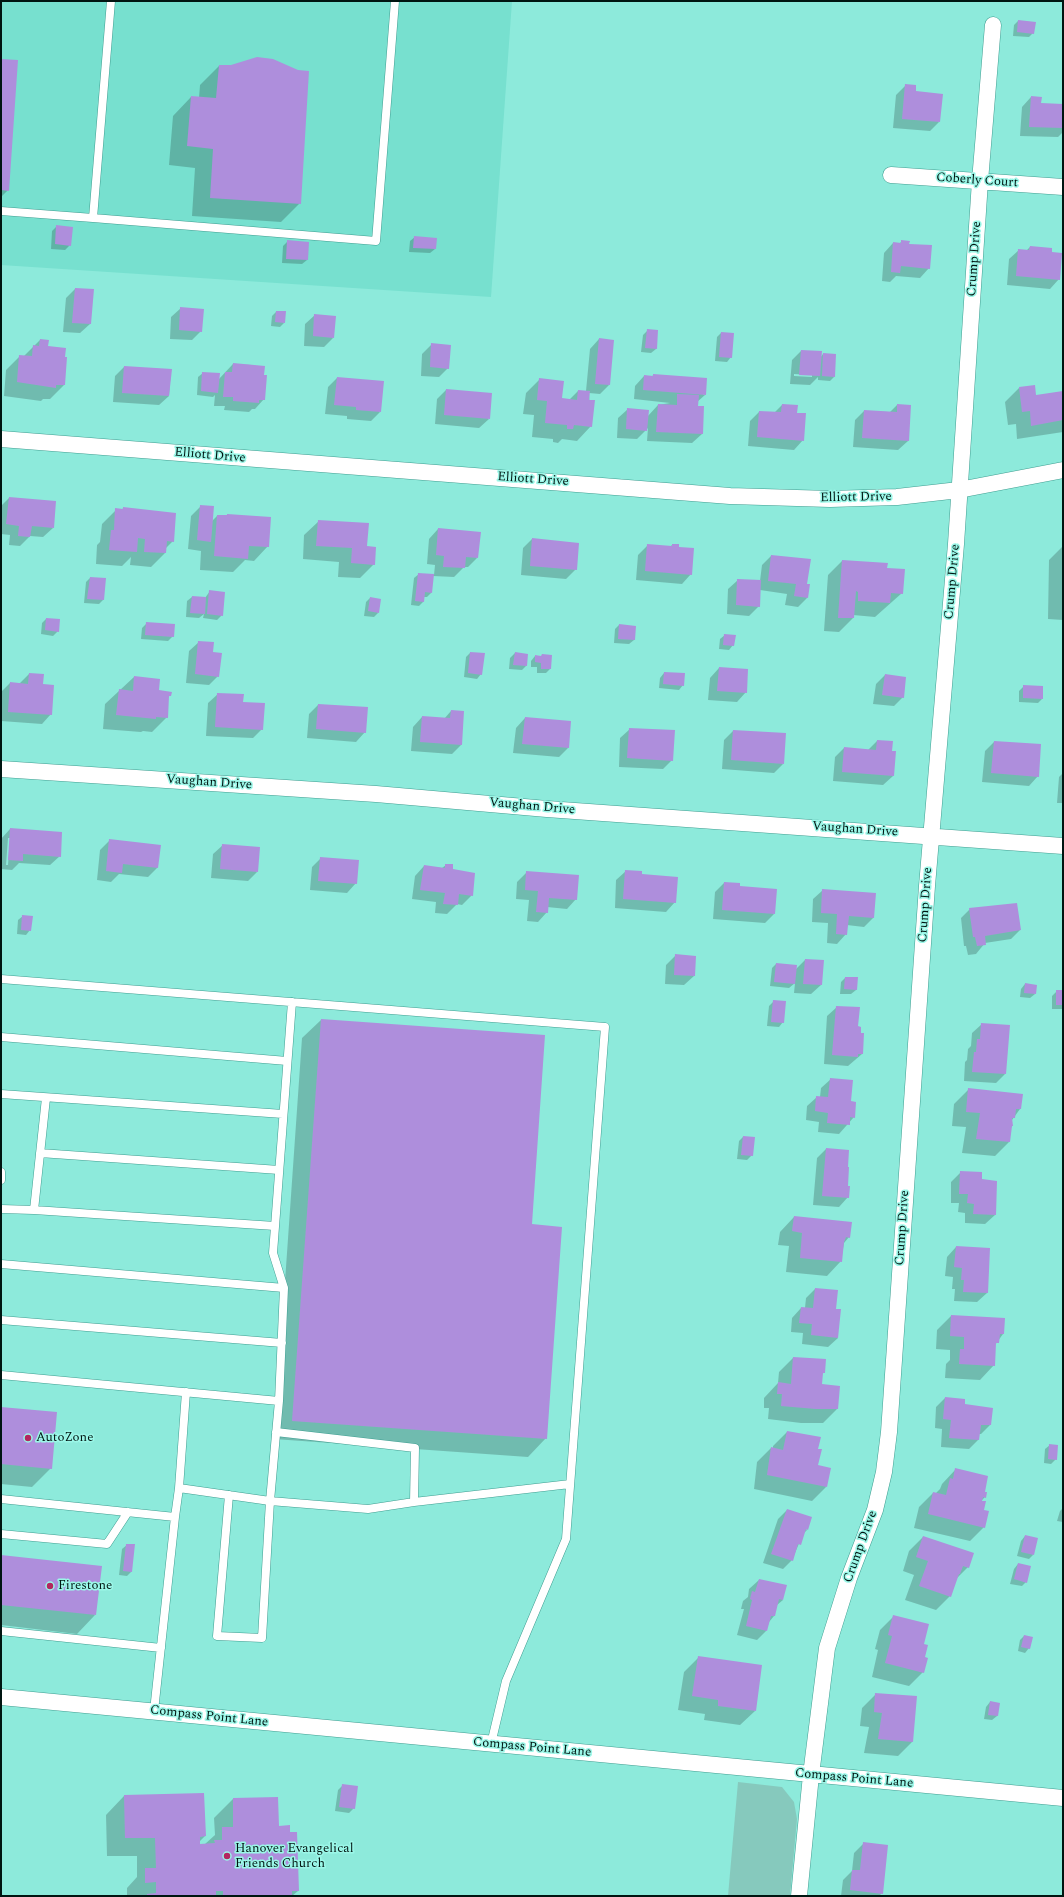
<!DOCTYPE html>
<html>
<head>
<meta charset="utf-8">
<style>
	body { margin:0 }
	#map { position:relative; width:1064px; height:1897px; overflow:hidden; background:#8deadb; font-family:Spectral,serif }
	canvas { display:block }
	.frame { position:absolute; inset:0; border:2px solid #001511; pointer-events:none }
</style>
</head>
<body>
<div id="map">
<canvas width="1064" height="1897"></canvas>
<div class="frame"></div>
</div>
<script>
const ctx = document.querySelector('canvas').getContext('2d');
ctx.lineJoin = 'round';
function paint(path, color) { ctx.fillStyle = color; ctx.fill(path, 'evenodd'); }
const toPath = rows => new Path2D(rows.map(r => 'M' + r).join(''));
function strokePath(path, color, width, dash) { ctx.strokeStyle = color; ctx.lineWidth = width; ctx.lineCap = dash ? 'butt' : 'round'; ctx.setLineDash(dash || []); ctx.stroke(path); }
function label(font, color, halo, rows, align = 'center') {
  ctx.font = font + ' Spectral,serif'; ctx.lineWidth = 3; ctx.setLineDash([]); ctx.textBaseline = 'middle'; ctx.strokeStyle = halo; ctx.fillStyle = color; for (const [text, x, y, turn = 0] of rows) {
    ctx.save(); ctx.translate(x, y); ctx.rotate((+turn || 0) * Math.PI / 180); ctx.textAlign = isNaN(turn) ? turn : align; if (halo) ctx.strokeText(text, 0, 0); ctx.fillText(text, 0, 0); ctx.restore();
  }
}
paint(toPath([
	[1,1,512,1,491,297,1,265]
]), '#77e0cf');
paint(toPath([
	[738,1782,782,1787,794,1802,797,1819,790,1896,728,1896]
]), '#86c9bd');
paint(toPath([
	[1018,21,1033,33,1029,37,1013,36,1014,25],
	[1,60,8,190,1,197],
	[219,66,300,203,281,222,192,216,195,168,169,165,173,116,191,97,199,98,200,85],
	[906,85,915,92,939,122,930,131,893,128,896,95],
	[1031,97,1040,104,1063,105,1063,132,1058,137,1020,136,1022,107],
	[57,226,70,245,65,250,51,249,52,231],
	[415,237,435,249,430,253,409,252,410,241],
	[288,241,307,260,302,264,282,263,283,246],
	[902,241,908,245,929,268,920,278,896,276,890,282,882,281,884,253,893,243,899,244],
	[1030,247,1051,253,1059,279,1050,289,1007,285,1009,259,1019,250,1026,251],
	[75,289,92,290,90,324,80,333,63,332,66,298],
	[181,308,201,331,192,340,170,339,171,317],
	[276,312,284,323,280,327,271,326,272,316],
	[315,315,333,338,324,347,304,346,305,324],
	[648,330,657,331,656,349,651,353,641,352,643,335],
	[721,333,731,357,727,362,715,361,717,337],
	[599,339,609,385,600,394,589,393,591,426,577,441,562,439,558,443,553,442,553,439,532,437,534,415,523,414,526,393,540,379,561,399,569,400,578,391,586,391,590,349],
	[40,340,47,347,64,385,50,399,43,399,41,401,4,396,6,370,20,356,24,356],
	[432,344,448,368,439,377,421,376,422,354],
	[801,351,820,358,823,354,834,377,830,381,818,380,818,377,810,385,790,384,792,360],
	[794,374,812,375,812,377,794,376],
	[233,364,252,365,263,376,264,399,255,409,252,409,249,412,224,410,225,406,214,406,215,395,213,397,197,395,198,377,203,373,218,380],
	[124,367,171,370,169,396,159,405,113,402,115,376],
	[653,375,705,395,697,402,702,434,692,443,647,441,648,428,637,439,617,438,618,418,628,409,647,417,658,405,670,403,634,399,635,386,644,376,652,377],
	[337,378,380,412,371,421,347,419,347,416,325,414,328,387],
	[1019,388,1036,396,1063,392,1063,432,1017,439,1016,424,1008,425,1005,402],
	[446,390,489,419,479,428,435,424,437,399],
	[782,405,796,414,803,440,794,450,748,446,750,421,759,412,774,413],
	[897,405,910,406,908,441,898,450,853,447,855,420,864,411,890,412],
	[9,498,53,528,43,537,30,536,20,546,9,545,10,535,1,534,1,506],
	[201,506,212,521,217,516,226,516,268,546,254,561,245,560,233,572,200,570,201,551,188,549,191,516],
	[123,508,173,541,165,549,165,553,151,567,130,565,131,557,122,566,96,564,97,545,100,542,102,524,116,510,122,510],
	[319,521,366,547,374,564,360,578,338,577,339,562,303,559,304,535],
	[438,529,477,558,468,567,464,567,454,577,433,576,431,593,427,597,424,597,423,602,419,606,411,605,414,578,419,574,434,575,435,565,427,564,429,539],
	[532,539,576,569,566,579,521,575,523,548],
	[648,545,670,547,672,545,691,574,682,584,636,580,638,555],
	[1063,546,1063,620,1048,619,1049,560],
	[771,556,806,585,807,598,798,607,785,605,787,594,760,590,759,606,749,616,727,614,728,589,738,580,760,581,762,565],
	[842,561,886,569,902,593,875,617,853,615,853,618,839,632,824,631,828,575],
	[90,578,103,600,99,604,84,603,86,582],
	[210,591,222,615,217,620,203,618,204,614,199,618,186,617,187,601,192,597,205,598],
	[370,598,378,613,374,617,364,616,366,602],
	[46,619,58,631,53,636,41,634,42,623],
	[147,623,173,636,168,641,141,639,142,628],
	[619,625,635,627,634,640,629,644,614,643,615,629],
	[725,635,733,645,729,650,719,649,720,639],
	[199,642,212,653,218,676,209,685,186,683,189,651],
	[470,653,481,674,477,679,464,677,466,657],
	[515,653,526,666,522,670,509,669,510,658],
	[535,656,551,656,550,669,546,673,537,673,537,667,531,667,531,661],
	[719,668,746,692,737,702,708,700,710,678],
	[664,673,683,685,679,690,659,688,660,678],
	[29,674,42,685,51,714,42,724,1,721,1,692,10,683,20,683],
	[885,675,903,697,894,706,873,704,876,684],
	[134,677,158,691,170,695,168,698,167,717,152,732,143,731,141,732,103,729,105,704],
	[1024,686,1042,699,1038,703,1019,702,1019,691],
	[218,694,242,703,262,729,253,738,206,736,208,703],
	[318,705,365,732,356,742,307,738,309,714],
	[451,711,461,745,452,754,411,751,413,727,422,717,444,719],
	[525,718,570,722,568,748,559,757,513,753,516,728],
	[630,729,672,760,663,769,619,767,620,738],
	[733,731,783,764,774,773,722,769,724,740],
	[877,741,893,776,883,785,833,781,835,757,844,748,868,750],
	[994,742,1038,776,1029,786,982,782,985,751],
	[1063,773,1063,803,1057,803,1059,777],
	[10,829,60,856,50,865,19,863,12,870,1,869,1,839],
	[8,838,10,838,8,865,6,865],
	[110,840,160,846,157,868,148,877,119,874,111,882,97,880,100,850],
	[223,845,257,872,248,881,211,878,213,854],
	[321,858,356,883,347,893,310,890,312,867],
	[446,865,452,869,472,895,462,905,457,904,447,914,435,913,436,902,412,899,415,876,424,866,442,868],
	[626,871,640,875,675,902,666,912,615,908,616,880],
	[527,872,576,899,567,909,547,907,547,912,538,922,527,921,529,900,516,899,517,882],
	[724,883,739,887,774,914,765,923,713,919,715,892],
	[823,890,874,917,864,927,847,925,846,934,837,944,827,943,828,923,812,922,813,899],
	[970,909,1020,930,1011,939,985,943,976,954,968,955,966,946,964,946,961,918],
	[23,916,30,930,26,935,17,934,18,920],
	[1063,942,1063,961,1062,961],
	[676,955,694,976,684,985,665,984,666,965],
	[805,960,821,985,811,994,794,993,795,983,789,988,770,986,772,968,776,964,795,970],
	[845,978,857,978,856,990,851,994,840,994,841,982],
	[1025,984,1035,994,1030,998,1020,997,1021,989],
	[1057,991,1063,991,1063,1009,1052,1009,1052,996],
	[774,1001,783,1022,779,1027,767,1026,769,1006],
	[837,1007,857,1027,862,1054,848,1066,824,1064,827,1016],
	[321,1020,531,1225,546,1438,528,1457,274,1439,302,1038],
	[982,1024,1005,1074,996,1083,964,1081,965,1062,967,1060,968,1049,971,1046,972,1033],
	[831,1079,850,1102,854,1117,839,1134,818,1132,819,1122,806,1120,807,1106,817,1097,820,1097,821,1088],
	[968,1090,1020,1109,1012,1120,1012,1126,1011,1128,1009,1142,995,1156,962,1153,966,1127,952,1126,954,1104],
	[743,1137,752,1155,747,1160,737,1159,739,1141],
	[826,1149,848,1197,839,1207,813,1205,817,1158],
	[961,1172,981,1180,995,1215,985,1224,965,1223,965,1213,958,1212,959,1203,951,1203,951,1182],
	[794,1217,849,1237,844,1243,841,1261,827,1276,786,1272,789,1246,778,1245,780,1232],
	[956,1247,987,1293,977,1302,954,1301,955,1289,952,1289,953,1277,945,1276,947,1257],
	[815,1289,835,1310,838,1338,828,1347,802,1344,803,1333,791,1332,792,1318,801,1308,805,1308,806,1298],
	[951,1316,1003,1334,995,1345,994,1365,980,1380,945,1378,946,1364,950,1360,950,1350,936,1349,937,1330],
	[793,1358,824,1372,822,1375,821,1385,837,1409,823,1423,801,1423,768,1419,769,1408,764,1408,764,1398,778,1383,779,1372],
	[945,1398,964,1404,990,1425,981,1434,979,1434,978,1440,969,1449,941,1447,942,1429,935,1428,936,1407],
	[1,1408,51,1468,32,1487,1,1484],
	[787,1432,817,1450,817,1466,826,1487,812,1501,754,1489,757,1462,771,1448,773,1449,773,1446],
	[1050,1445,1056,1459,1051,1464,1044,1463,1045,1449],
	[956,1469,983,1492,985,1497,981,1501,984,1527,970,1541,914,1528,919,1507,933,1493,936,1493,940,1489,942,1484],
	[1063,1508,1063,1522,1057,1521,1060,1511],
	[787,1510,807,1530,803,1534,792,1560,783,1569,763,1563,778,1519],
	[1025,1536,1033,1555,1029,1559,1017,1556,1021,1541],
	[923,1537,968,1567,956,1579,950,1596,936,1610,905,1600,914,1575,903,1571,909,1551],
	[127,1545,131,1572,127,1576,119,1575,122,1549],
	[1,1556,95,1615,77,1634,1,1625],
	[1018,1564,1026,1582,1022,1586,1010,1584,1014,1569],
	[759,1580,783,1600,777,1605,774,1616,769,1622,766,1631,757,1640,737,1635,744,1609,741,1609,743,1601,748,1597,749,1589],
	[894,1616,923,1645,923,1672,909,1686,872,1677,878,1650,875,1649,880,1630],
	[1024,1636,1029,1648,1025,1653,1018,1651,1020,1640],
	[698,1658,755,1711,740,1725,704,1720,705,1714,678,1710,684,1672],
	[876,1694,916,1697,912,1742,898,1756,864,1753,869,1727,860,1726,862,1708],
	[990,1702,999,1704,997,1716,992,1720,984,1719,986,1707],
	[343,1785,354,1808,349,1813,335,1811,338,1790],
	[124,1796,205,1836,199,1842,199,1845,205,1844,215,1835,214,1818,233,1799,278,1827,298,1891,292,1896,127,1896,127,1888,137,1877,137,1856,107,1856,106,1815],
	[864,1843,882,1893,879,1896,841,1896,843,1880,852,1871,854,1853]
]), '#0003');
paint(toPath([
	[1018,20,1036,22,1034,34,1017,32],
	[257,57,273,59,298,70,309,71,301,204,210,198,213,149,187,146,191,96,216,98,219,65,231,65],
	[1,59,18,60,9,191,1,190],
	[905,84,916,85,916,91,943,94,940,122,902,119],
	[1031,96,1042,97,1041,103,1063,104,1063,128,1029,127],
	[56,225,73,227,71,246,55,244],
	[414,236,437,238,436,249,413,248],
	[287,240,309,242,308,260,286,259],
	[901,240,910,241,909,244,932,245,930,269,901,266,900,273,891,272,893,242,901,243],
	[1030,246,1052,248,1052,252,1062,253,1060,280,1016,276,1018,249,1029,250],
	[75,288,94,289,91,324,72,323],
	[180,307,204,309,202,332,179,330],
	[276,311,286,311,285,323,275,322],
	[314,314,336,316,334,338,313,336],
	[647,329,658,330,657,349,645,348],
	[721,332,734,333,732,358,719,357],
	[599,338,614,340,610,385,595,384],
	[40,339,49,340,48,346,66,348,65,357,67,357,65,385,56,385,56,388,17,382,19,355,32,356,33,345,39,346],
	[431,343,451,345,449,369,430,367],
	[801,350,822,351,820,376,799,375],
	[823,353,836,354,835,377,822,376],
	[233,363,265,366,264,375,267,375,265,400,259,400,259,403,233,401,233,397,223,397,225,372,232,372],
	[124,366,172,369,169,396,122,393],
	[202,372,220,373,218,393,201,391],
	[653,374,707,378,706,395,643,390,644,375,653,376],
	[337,377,384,381,381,412,356,410,356,407,334,405],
	[539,378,564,381,562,398,577,400,578,390,590,391,589,400,595,400,592,427,574,425,573,429,567,429,567,425,545,423,547,401,537,400],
	[1035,385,1036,395,1063,391,1063,420,1031,426,1030,411,1022,412,1019,387],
	[446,389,492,393,490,419,444,415],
	[677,394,699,395,698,406,704,406,703,434,656,432,658,404,677,405],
	[782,404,798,405,797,413,806,413,804,441,757,437,759,411,781,412],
	[897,404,911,405,909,441,862,438,864,410,897,412],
	[627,408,649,410,647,431,626,429],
	[9,497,56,501,54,528,32,526,30,537,18,536,19,526,6,524],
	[200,505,214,506,211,542,197,540],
	[123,507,176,513,174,542,167,541,166,553,144,552,145,539,138,538,137,552,109,550,111,530,114,530,115,508,123,509],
	[227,514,271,517,269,547,249,546,248,559,214,556,217,515,227,515],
	[318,520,369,523,367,546,376,547,375,565,351,563,352,548,316,546],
	[438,528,481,532,478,558,466,557,465,568,443,567,444,556,436,555],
	[532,538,579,543,577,570,530,566],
	[647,544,672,546,672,544,679,544,679,547,694,548,692,575,645,571],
	[771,555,811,559,807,584,810,584,808,598,794,596,796,584,768,581],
	[842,560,888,563,887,568,905,569,903,594,891,593,890,603,858,601,858,592,856,591,854,618,838,618],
	[418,573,434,574,432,593,425,592,424,602,415,601],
	[90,577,106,578,104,600,87,599],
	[737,579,761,580,760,607,736,605],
	[209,590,225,592,223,616,207,614],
	[192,596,206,597,205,614,190,613],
	[370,597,381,599,379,613,368,611],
	[46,618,60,619,59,632,45,630],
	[146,622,175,624,174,637,145,635],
	[619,624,636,626,635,640,618,639],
	[724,634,736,635,734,646,723,645],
	[198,641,214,642,213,652,222,653,219,677,195,674],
	[470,652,485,653,482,675,468,673],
	[515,652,528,654,527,666,513,665],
	[542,654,552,655,551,669,541,669,541,663,535,662,535,655,541,656],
	[719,667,748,669,747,693,717,691],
	[664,672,685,673,684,686,663,684],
	[29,673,44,674,43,684,54,685,52,715,8,712,10,682,28,684],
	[885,674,906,677,904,698,882,695],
	[134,676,160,679,159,690,172,692,171,696,169,696,168,718,156,717,156,719,116,715,119,689,133,691],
	[1023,685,1043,686,1043,699,1023,698],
	[217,693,244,694,243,702,265,703,263,730,215,727],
	[318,704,368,707,366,733,316,729],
	[451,710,464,711,462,745,420,742,422,716,450,718],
	[525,717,571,721,569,748,522,744],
	[629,728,675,730,673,761,627,758],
	[733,730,786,733,784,764,731,760],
	[877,740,893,741,892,751,896,751,894,776,842,772,844,747,876,750],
	[994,741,1041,744,1039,777,991,773],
	[10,828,62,832,61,857,23,854,23,861,8,860],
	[109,839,161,845,158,868,123,864,122,873,106,871],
	[222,844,260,847,258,872,220,869],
	[320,857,359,860,357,884,318,881],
	[445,864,453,864,453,869,475,873,473,896,459,894,458,905,443,904,445,893,420,890,424,865,445,868],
	[625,870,642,871,642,874,678,877,676,903,623,899],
	[526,871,579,875,577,900,549,898,548,913,536,912,538,891,525,890],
	[724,882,740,883,740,886,777,889,775,914,722,910],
	[822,889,876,893,874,918,849,916,847,935,836,934,837,914,821,913],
	[1017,903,1021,930,985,936,986,945,977,946,975,937,973,937,969,908],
	[22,915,33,916,31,931,21,930],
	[675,954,696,956,695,976,674,975],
	[805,959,824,960,822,985,803,984],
	[776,963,797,965,795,984,774,982],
	[845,977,858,977,857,990,844,989],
	[1025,983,1037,985,1036,994,1024,993],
	[1056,990,1063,990,1063,1005,1056,1005],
	[773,1000,786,1001,784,1023,771,1022],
	[836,1006,860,1007,858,1026,861,1027,861,1033,864,1033,863,1054,858,1054,858,1057,832,1055],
	[321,1019,545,1035,532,1224,562,1227,547,1439,292,1421],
	[981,1023,1010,1025,1006,1074,972,1072,974,1052,976,1052,977,1039,980,1039],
	[830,1078,853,1080,851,1101,856,1102,855,1118,850,1117,850,1125,827,1123,828,1113,815,1111,816,1096,828,1097],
	[968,1088,1023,1094,1021,1109,1016,1109,1015,1118,1012,1118,1013,1126,1012,1126,1010,1142,976,1139,980,1113,966,1112],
	[743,1136,755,1137,753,1156,741,1155],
	[826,1148,849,1150,848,1167,849,1167,848,1186,850,1186,849,1198,822,1196],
	[960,1171,982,1172,982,1179,997,1181,996,1215,973,1214,974,1204,967,1203,968,1194,959,1194],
	[794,1216,852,1222,850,1238,846,1237,844,1242,842,1262,800,1258,802,1233,792,1231],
	[956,1246,990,1248,988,1293,963,1292,964,1280,961,1280,962,1268,954,1267],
	[815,1288,838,1290,836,1309,841,1309,838,1338,811,1335,812,1324,799,1323,801,1307,813,1308],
	[951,1315,1005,1318,1004,1334,1000,1334,999,1343,996,1343,995,1366,959,1364,960,1349,964,1349,964,1337,950,1336],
	[793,1357,826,1359,825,1373,823,1373,822,1384,840,1386,838,1409,816,1409,781,1406,782,1394,777,1394,778,1382,791,1384],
	[945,1397,965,1399,965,1404,993,1408,991,1425,981,1425,979,1440,949,1438,951,1420,943,1419],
	[1,1407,57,1412,52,1469,1,1464],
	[787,1431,821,1437,818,1449,822,1449,818,1465,831,1468,827,1487,767,1475,771,1447,783,1450],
	[1049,1444,1058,1445,1057,1460,1048,1459],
	[955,1468,988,1476,985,1492,987,1492,986,1498,983,1497,982,1501,986,1501,984,1510,989,1511,985,1528,928,1514,933,1492,946,1495,950,1478,953,1479],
	[787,1509,812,1517,808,1530,806,1529,801,1545,798,1544,793,1561,771,1554],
	[1025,1535,1038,1538,1034,1555,1021,1552],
	[923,1536,974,1553,969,1568,963,1566,960,1574,959,1574,951,1597,919,1586,928,1561,916,1557],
	[126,1544,135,1544,132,1572,123,1571],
	[1,1555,102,1566,96,1615,1,1605],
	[1018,1563,1031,1566,1027,1583,1014,1579],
	[759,1579,787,1585,783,1600,779,1599,775,1616,771,1616,767,1631,746,1626,752,1600,750,1599,752,1591,755,1592],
	[893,1615,929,1624,924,1644,928,1645,925,1657,928,1658,924,1673,885,1663,892,1636,888,1635],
	[1024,1635,1033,1637,1030,1649,1021,1647],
	[698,1656,762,1665,756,1711,718,1706,718,1700,692,1696],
	[875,1693,917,1696,913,1742,878,1739,882,1713,874,1712],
	[990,1701,1000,1703,998,1716,988,1715],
	[342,1784,358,1786,355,1809,339,1807],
	[204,1793,206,1836,200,1837,200,1844,215,1843,214,1840,222,1840,222,1827,233,1827,233,1798,278,1797,279,1826,290,1825,290,1832,297,1832,299,1891,292,1891,292,1896,223,1896,223,1891,216,1891,216,1896,147,1896,147,1894,156,1893,156,1882,145,1883,145,1868,156,1868,155,1838,125,1838,124,1795],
	[863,1842,888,1845,883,1894,850,1890,852,1870,860,1870]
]), '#ae8edc');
const service = toPath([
	[1,211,93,218,111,1],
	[93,218,376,241,395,1],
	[1,979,605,1027,566,1539,506,1681,491,1744],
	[1,1037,287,1061],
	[1,1094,283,1114],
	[40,1153,279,1170],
	[1,1172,1,1180],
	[1,1209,34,1210,46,1098],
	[34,1210,275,1226],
	[1,1264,284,1288],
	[1,1320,282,1343],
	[1,1375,279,1401,270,1501,179,1488,186,1392],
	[279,1401,284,1288,273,1253,292,1002],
	[229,1495,217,1636,262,1638,270,1501,368,1509,414,1502,415,1448,276,1432],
	[1,1499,175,1517,154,1711],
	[414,1502,570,1484],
	[175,1517,179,1488],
	[1,1534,107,1544,128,1512],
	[1,1631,161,1648]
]);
const minor = toPath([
	[891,175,1063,187],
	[1,439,730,496,830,499,897,497,959,490,1063,470],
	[1,769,376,794,547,809,1063,846],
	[1,1697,1063,1798],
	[799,1896,811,1775,827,1648,849,1578,875,1510,884,1472,889,1432,927,886,956,544,980,181,993,25]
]);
strokePath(service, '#3f9e91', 9);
strokePath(minor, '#3f9e91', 17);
strokePath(service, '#fff', 8);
strokePath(minor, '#fff', 16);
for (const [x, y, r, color] of [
	[28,1438,4,"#b3275f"],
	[50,1586,4,"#b3275f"],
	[227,1856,4,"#b3275f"]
]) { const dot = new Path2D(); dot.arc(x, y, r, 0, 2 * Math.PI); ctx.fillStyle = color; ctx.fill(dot); strokePath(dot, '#9bf7e8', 1.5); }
label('13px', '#001511', '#9bf7e8', [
	["Coberly Court",977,181,4],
	["Crump Drive",975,259,-86],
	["Elliott Drive",210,456,5],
	["Elliott Drive",533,480,4],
	["Elliott Drive",856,498,-1],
	["Crump Drive",953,582,-85],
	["Vaughan Drive",209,783,4],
	["Vaughan Drive",532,807,5],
	["Vaughan Drive",855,830,4],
	["Crump Drive",926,905,-86],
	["Crump Drive",903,1228,-86],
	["Crump Drive",861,1547,-70],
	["Compass Point Lane",209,1717,6],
	["Compass Point Lane",532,1748,5],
	["Compass Point Lane",854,1779,5]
]);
label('13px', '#001511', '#9bf7e8', [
	["AutoZone",36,1438],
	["Firestone",58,1586],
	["Hanover Evangelical",235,1849],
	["Friends Church",235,1864]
], 'left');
</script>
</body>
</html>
